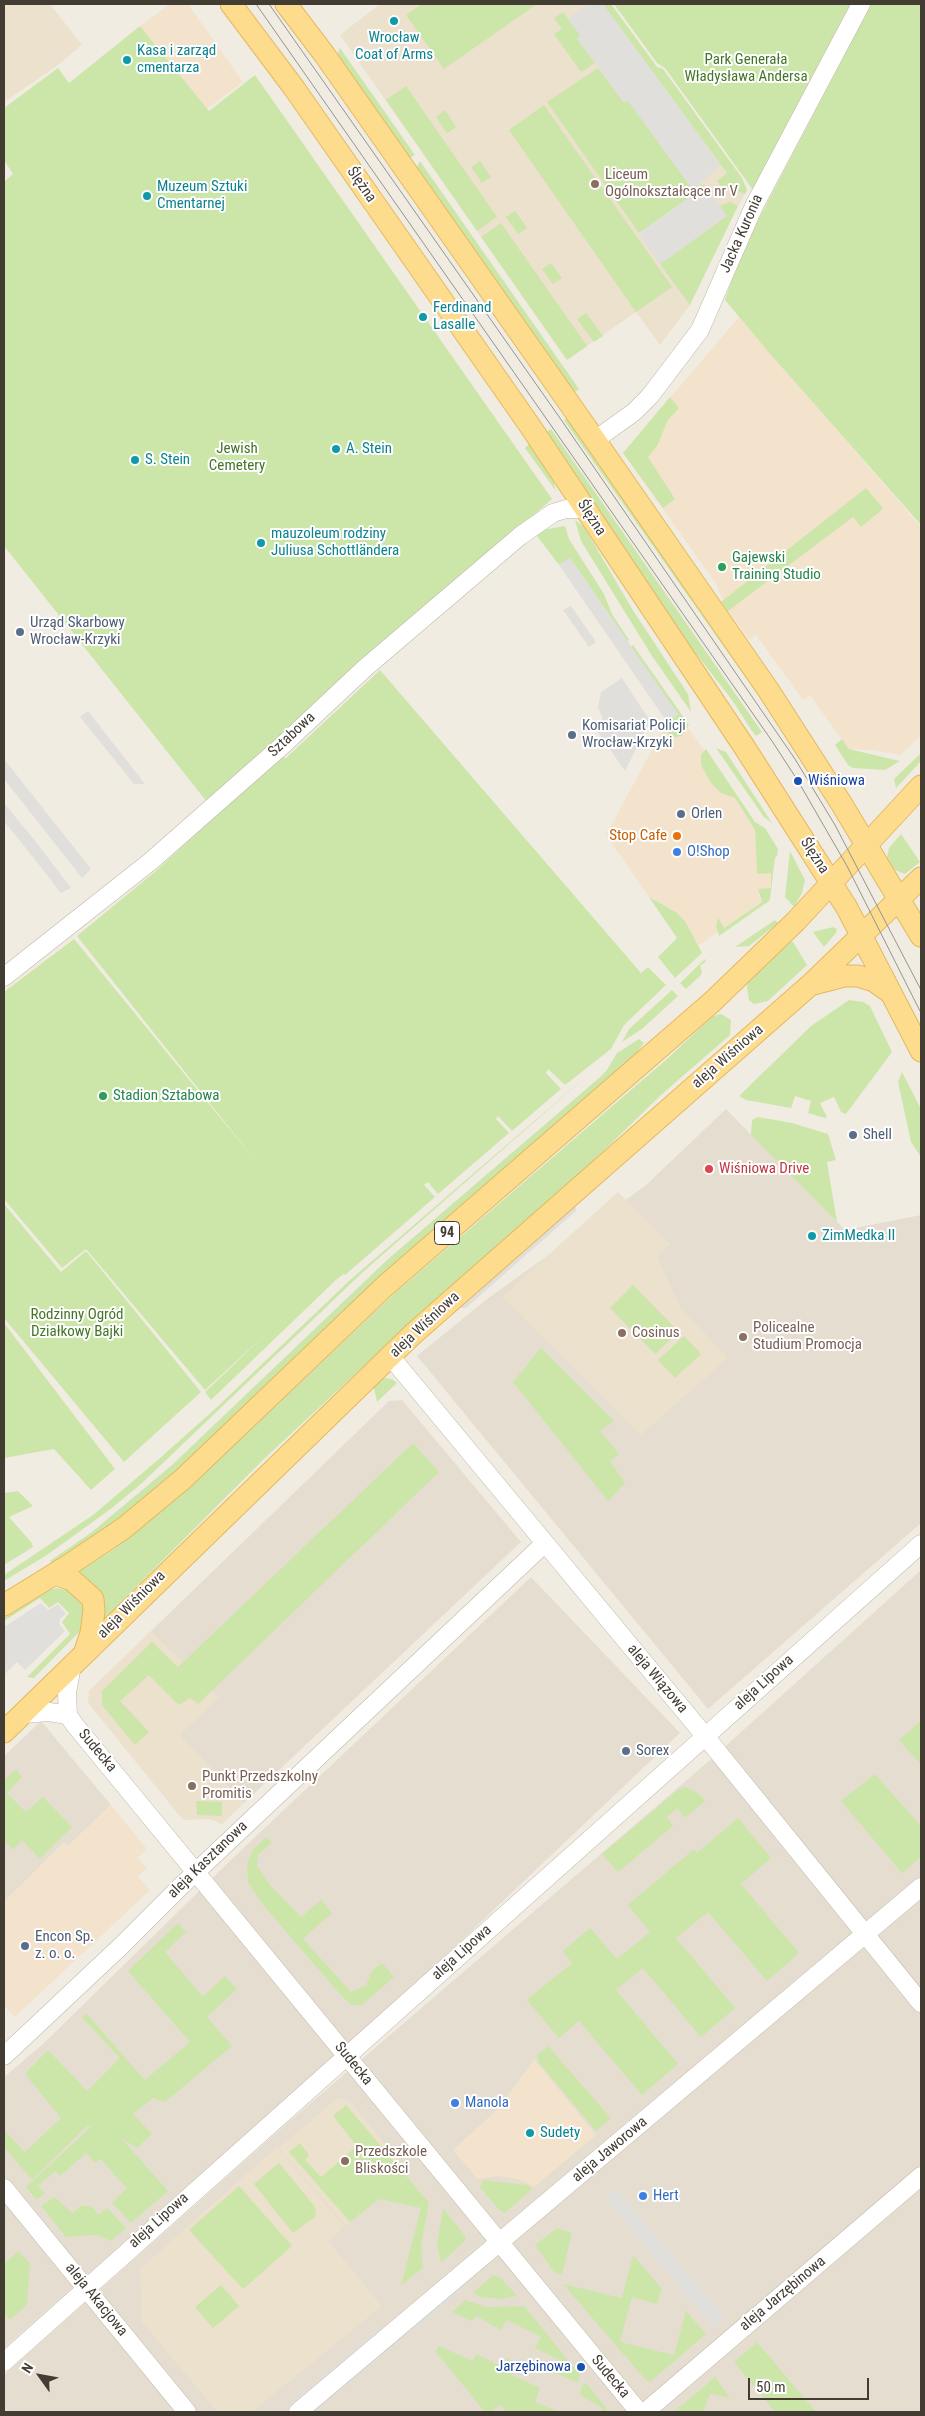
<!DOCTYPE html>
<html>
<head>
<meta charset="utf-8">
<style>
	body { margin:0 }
	#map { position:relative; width:925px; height:2416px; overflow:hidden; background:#f1ece2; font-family:"Roboto Condensed",sans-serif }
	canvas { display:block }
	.frame { position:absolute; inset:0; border:5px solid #433c33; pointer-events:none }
	.north { position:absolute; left:15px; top:2351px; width:50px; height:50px; -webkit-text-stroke:4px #fff; paint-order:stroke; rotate:302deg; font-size:14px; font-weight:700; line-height:20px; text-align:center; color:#433c33 }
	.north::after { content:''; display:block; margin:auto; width:18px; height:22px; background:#433c33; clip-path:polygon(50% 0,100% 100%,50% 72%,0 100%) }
	.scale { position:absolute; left:748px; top:2378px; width:121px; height:22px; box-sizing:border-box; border:2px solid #433c33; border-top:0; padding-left:6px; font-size:15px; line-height:18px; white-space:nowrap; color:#433c33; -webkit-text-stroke:4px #fff; paint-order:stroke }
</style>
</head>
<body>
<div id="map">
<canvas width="925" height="2416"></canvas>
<div class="frame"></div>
<div class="north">N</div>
<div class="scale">50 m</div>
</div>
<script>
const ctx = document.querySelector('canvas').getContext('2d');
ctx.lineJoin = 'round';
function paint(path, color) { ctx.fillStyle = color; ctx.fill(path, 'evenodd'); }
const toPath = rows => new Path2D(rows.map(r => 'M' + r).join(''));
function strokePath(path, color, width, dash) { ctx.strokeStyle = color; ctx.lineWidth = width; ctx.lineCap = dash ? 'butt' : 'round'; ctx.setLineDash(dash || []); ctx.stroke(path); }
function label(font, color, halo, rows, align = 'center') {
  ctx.font = font + ' "Roboto Condensed",sans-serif'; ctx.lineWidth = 4; ctx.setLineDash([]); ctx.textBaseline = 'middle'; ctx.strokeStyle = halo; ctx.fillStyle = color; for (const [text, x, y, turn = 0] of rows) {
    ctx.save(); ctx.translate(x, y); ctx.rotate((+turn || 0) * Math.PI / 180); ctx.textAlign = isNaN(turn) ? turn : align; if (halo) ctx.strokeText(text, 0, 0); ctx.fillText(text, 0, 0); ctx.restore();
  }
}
paint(toPath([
	[726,1109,845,1230,921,1215,921,1523,708,1709,417,1356,487,1299,645,1186],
	[402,1400,521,1542,244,1803,179,1735,208,1707,151,1631,389,1401],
	[921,1570,921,2412,4,2412,4,2375,284,2126,709,1761],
	[531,1577,680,1733,425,1975,4,2348,4,2077,43,2044,235,1856],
	[41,1721,111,1805,68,1846,65,1843,4,1902,4,1756]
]), '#e5ded0');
paint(toPath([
	[170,4,188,4,243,82,207,109,140,26],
	[739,317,921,527,921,736,900,755,871,750,848,749,810,695,803,700,756,635,749,640,728,611,716,584,623,453],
	[678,714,704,750,701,754,721,792,735,798,755,830,757,873,771,873,771,888,758,894,762,902,698,946,685,921,676,912,649,897,606,835,667,722],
	[111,1805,147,1849,138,1858,147,1868,138,1877,150,1890,15,2017,4,2006,4,1902,64,1842,68,1846],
	[534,2059,596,2135,534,2187,518,2179,498,2176,478,2179,453,2150,500,2107]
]), '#f4e3cc');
paint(toPath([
	[4,4,50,4,82,45,57,66,4,102],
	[380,4,611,4,657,67,663,69,742,178,747,190,727,225,690,305,660,345,636,312,567,360,340,35],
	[618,1192,670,1244,657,1256,680,1307,728,1358,641,1435,503,1296],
	[151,1631,219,1697,179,1735,244,1803,222,1824,209,1819,183,1820,88,1703,89,1691],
	[337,2098,350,2101,409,2173,346,2226,279,2148],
	[277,2147,344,2226,328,2241,382,2306,252,2412,217,2412,142,2322,140,2269]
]), '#ebe1cc');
paint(toPath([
	[422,4,537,4,444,69,406,15],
	[603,4,611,4,657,67,663,69,742,178,747,190,745,194,721,186,717,181,727,173],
	[614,4,854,4,753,190,665,68,657,63],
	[871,4,921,4,921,525,771,355,725,300,741,253],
	[563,12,581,35,577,39,595,63,581,72,554,34,562,29,554,18],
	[140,26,209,111,255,75,552,499,207,802,4,546,4,182,13,174,4,160,4,108,58,68,69,83],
	[340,48,415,155,410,158,337,55],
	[598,68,624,103,628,100,693,190,702,184,705,186,639,233,547,102],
	[406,86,497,217,477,231,386,100],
	[544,105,672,287,636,312,509,130],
	[445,110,456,127,447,133,436,117],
	[420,161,579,389,573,393,416,168],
	[480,161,491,177,482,183,471,167],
	[730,202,738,206,690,305,660,264,727,216,720,206],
	[515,211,527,228,518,234,506,217],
	[501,223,587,346,567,360,481,237],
	[551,263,562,278,553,284,542,269],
	[586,313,603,336,594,342,577,319],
	[670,397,679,408,668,420,657,446,648,457,675,499,663,508,623,453],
	[568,418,716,631,820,786,818,787,760,698,564,420],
	[551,429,762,732,756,736,752,731,732,700,677,629,544,433],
	[529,444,553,480,556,491,525,448],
	[866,488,883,508,877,514,861,527,853,517,728,611,721,602],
	[575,520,584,527,634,612,688,694,691,712,652,656,581,541],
	[565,526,569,539,604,594,612,614,629,640,617,649,625,638,570,558,559,565,537,536,541,530],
	[633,645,689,725,682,736,675,737,669,735,665,727,667,722,678,714,620,653],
	[380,670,641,973,648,967,666,985,624,1025,611,1049,565,1085,548,1069,546,1073,561,1089,512,1131,498,1116,496,1119,509,1133,438,1194,428,1182,425,1184,424,1185,435,1197,345,1275,344,1274,337,1279,211,1400,205,1392,267,1333,205,1390,86,1249,62,1268,4,1199,4,992,74,939,254,1159,77,936,157,870,280,756,286,758],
	[842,739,849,749,900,761,885,770,853,768,848,765,835,745],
	[716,748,726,752,772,823,764,817],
	[706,749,755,822,765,828,778,849,777,856,775,858,770,899,769,901,719,936,716,926,718,918,724,928,762,902,758,889,771,888,771,873,757,874,755,830,735,798,721,793,711,783,701,765,701,754],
	[921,753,921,761,896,788,894,779],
	[901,834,920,862,905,874,895,870,887,857,889,848],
	[790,851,805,880,802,893,794,907,785,897],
	[649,897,676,912,685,921,702,953,675,978,658,957,677,938],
	[775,920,778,923,749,946,735,947],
	[833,927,837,929,836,933,824,947,813,932],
	[790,941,793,942,807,965,768,1001,754,1004,749,1000,747,988,748,982],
	[705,959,706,961,700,966,702,971,701,975,686,989,680,983],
	[672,990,678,996,642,1029,622,1042,629,1029],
	[849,1000,863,1002,870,1006,892,1052,846,1114,841,1112,834,1097,820,1103,827,1117,825,1118,808,1113,811,1101,795,1096,791,1108,746,1100,739,1096,811,1026],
	[721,1014,731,1020,730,1035,661,1095,589,1165,427,1307,367,1363,266,1457,104,1619,103,1609,77,1573,111,1551,188,1489,395,1293,667,1059,713,1016],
	[639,1039,644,1043,630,1062,191,1458,115,1522,52,1564,50,1561,92,1532,172,1465,387,1260,599,1078,607,1070,617,1053],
	[605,1060,364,1271,141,1484,112,1508,47,1555,4,1581,4,1575,93,1515,159,1459,216,1408,349,1281],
	[902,1072,921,1109,921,1157,911,1142,898,1082],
	[758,1117,792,1123,828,1134,836,1160,827,1162,837,1222,751,1135,752,1120],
	[4,1204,61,1272,86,1251,201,1392,124,1462,4,1318],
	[633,1285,679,1332,655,1354,610,1308],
	[4,1323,115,1469,91,1490,54,1449,4,1458],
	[684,1336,701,1354,675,1378,658,1360],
	[541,1348,614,1421,600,1431,619,1454,610,1461,625,1483,608,1501,513,1382],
	[385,1378,392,1379,397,1383,377,1402,374,1388,375,1384],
	[413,1443,439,1472,198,1704,190,1698,179,1705,149,1675,120,1701,149,1732,135,1745,102,1705,102,1691,152,1642,178,1667],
	[18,1491,33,1506,9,1517,31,1542,33,1547,4,1565,4,1493],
	[57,1588,72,1591,81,1599,86,1611,82,1629,34,1678,27,1677,70,1634,62,1622,69,1613,58,1602,49,1608,40,1598,4,1621,4,1617,49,1590],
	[921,1721,921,1765,899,1740],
	[16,1769,22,1777,7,1793,26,1812,43,1797,72,1827,40,1859,22,1840,13,1850,4,1840,4,1780],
	[875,1774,921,1826,921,1857,902,1873,841,1801],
	[685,1787,699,1794,705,1801,685,1818,677,1808,667,1817,673,1826,618,1872,602,1854,678,1790],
	[196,1801,222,1802,222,1816,197,1815],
	[738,1818,771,1858,741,1884,799,1953,767,1981,708,1912,676,1938,735,2008,701,2037,643,1968,616,1990,678,2064,642,2095,579,2021,559,2038,527,2000,572,1963,563,1951,590,1928,617,1959,650,1932,628,1905,694,1849,697,1853],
	[266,1837,272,1842,258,1855,257,1866,270,1885,301,1917,321,1900,332,1913,303,1939,351,1992,366,1985,372,1971,382,1963,394,1977,362,2005,351,2005,339,1993,264,1906,248,1882,247,1863,253,1850],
	[178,1923,186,1932,165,1952,203,1997,225,1976,237,1989,207,2017,232,2046,165,2102,153,2098,133,2114,152,2134,137,2148,121,2138,168,2191,131,2223,112,2203,127,2188,100,2159,95,2163,86,2153,60,2176,55,2171,38,2186,45,2193,37,2200,26,2187,91,2127,87,2126,32,2180,4,2147,4,2130,25,2152,61,2118,25,2074,48,2050,87,2091,120,2058,82,2017,86,2013,145,2080,190,2042,128,1971],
	[548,2046,611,2118,596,2131,539,2063,537,2055],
	[346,2105,429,2203,421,2245,423,2268,401,2285,421,2208,379,2199,350,2222,289,2152,300,2143,309,2155,305,2160,321,2177,357,2146,333,2116],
	[279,2163,315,2207,316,2216,293,2233,254,2184],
	[483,2180,528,2185,532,2189,505,2213,500,2211,480,2187],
	[239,2186,292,2246,243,2289,189,2230],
	[54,2197,73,2213,81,2206,91,2206,99,2215,107,2208,126,2228,111,2241,96,2235,66,2237,41,2206],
	[443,2208,465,2236,465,2241,441,2263,437,2244],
	[557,2228,572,2233,562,2274,554,2272,535,2245],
	[18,2251,30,2263,27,2305,10,2320,4,2313,4,2264],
	[633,2255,662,2289,657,2304,632,2297,620,2342,674,2355,686,2311,706,2334,650,2382,645,2379,563,2284,622,2298],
	[493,2275,500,2277,517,2296,500,2299,481,2297,473,2293],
	[221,2285,239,2306,213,2328,195,2307],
	[465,2300,486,2307,524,2306,580,2375,578,2383,556,2373,561,2361,535,2348,541,2337,507,2320,501,2330,476,2316,472,2321,452,2312],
	[757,2342,816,2412,775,2412,734,2362],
	[439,2346,473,2361,476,2354,503,2367,507,2358,518,2363,512,2375,540,2388,535,2402,559,2412,506,2412,500,2405,491,2412,485,2412,435,2351],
	[715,2377,730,2398,710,2394,703,2412,674,2412],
	[586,2383,607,2409,607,2412,601,2412,602,2408,580,2395,583,2384]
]), '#cce6aa');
paint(toPath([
	[588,4,603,4,720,165,693,190,628,101,624,103,577,38,580,35,568,19],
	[705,186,727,216,660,264,639,234],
	[570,558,678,714,667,722,559,565],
	[571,606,596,642,589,647,563,610],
	[622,678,650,721,625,771,593,725,603,719,598,707,601,692],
	[88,711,145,784,134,784,80,717],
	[4,759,91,869,82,878,4,779],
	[4,803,36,842,71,888,61,893,36,861,4,821],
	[575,1203,576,1211,466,1308,454,1308],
	[41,1603,48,1610,58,1604,66,1614,60,1619,59,1624,65,1631,25,1670,17,1662,4,1675,4,1627],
	[616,2188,725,2318,713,2327,605,2198],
	[463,2282,467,2286,315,2412,308,2412],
	[380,2328,384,2332,288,2412,280,2412]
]), '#e1dfdb');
const minor = toPath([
	[595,440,634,412,650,396,700,330,754,206,861,4],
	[4,977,151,861,284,744,365,668,520,536,553,513,566,509,585,509],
	[390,1356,705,1736,921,2003],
	[72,1665,67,1693,68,1715,74,1724,639,2412],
	[23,1714,49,1712,68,1715],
	[4,2056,121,1946,180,1887,545,1543],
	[4,2188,187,2412],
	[4,2362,921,1544],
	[298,2412,921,1887],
	[645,2412,921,2176]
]);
const major = toPath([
	[231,4,294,88,530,426,745,748,847,908,921,1051],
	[286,4,324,54,595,440,769,691,841,803,921,936],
	[813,984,844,976,858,976,874,981,891,993],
	[55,1574,72,1580,93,1599,94,1611,91,1633,85,1651],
	[4,1605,69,1565,124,1528,183,1479,385,1286,712,1002,796,921,921,786],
	[4,1732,413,1334,810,985,921,878]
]);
strokePath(minor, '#bfb7a8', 19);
strokePath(major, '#e3b95f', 23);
strokePath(minor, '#fff', 18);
strokePath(major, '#fedc8e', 21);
strokePath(toPath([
	[256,4,772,741,798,781,847,866,921,1013],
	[269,4,562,421,795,759,835,825,921,990]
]), '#939393', 1);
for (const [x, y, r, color] of [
	[394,21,5,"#0f9aa8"],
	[127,60,5,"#0f9aa8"],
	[595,184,5,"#8d6e63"],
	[147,196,5,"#0f9aa8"],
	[423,317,5,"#0f9aa8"],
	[336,449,5,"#0f9aa8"],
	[135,460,5,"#0f9aa8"],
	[261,543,5,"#0f9aa8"],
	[722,567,5,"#2e9e5b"],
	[20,632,5,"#5c6f8a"],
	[572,735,5,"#5c6f8a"],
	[798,781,5,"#1a4fb4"],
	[681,814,5,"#5c6f8a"],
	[677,836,5,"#e8710a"],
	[677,852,5,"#3f7fe0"],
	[103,1096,5,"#2e9e5b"],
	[853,1135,5,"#5c6f8a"],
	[709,1169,5,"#e0444e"],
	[812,1236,5,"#0f9aa8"],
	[622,1333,5,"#8d6e63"],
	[743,1337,5,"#8d6e63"],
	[626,1751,5,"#5c6f8a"],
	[192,1786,5,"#8d6e63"],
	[25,1946,5,"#5c6f8a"],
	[455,2103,5,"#3f7fe0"],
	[530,2133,5,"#0f9aa8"],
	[345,2161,5,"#8d6e63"],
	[643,2196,5,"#3f7fe0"],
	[581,2367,5,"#1a4fb4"]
]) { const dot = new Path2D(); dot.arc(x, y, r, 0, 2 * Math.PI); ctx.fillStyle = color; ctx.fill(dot); strokePath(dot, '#fff', 2); }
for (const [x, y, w] of [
	[447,1233,25]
]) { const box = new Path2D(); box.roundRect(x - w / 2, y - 11.5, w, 23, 4); ctx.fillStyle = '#fff'; ctx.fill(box); strokePath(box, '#433c33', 1); }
label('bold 14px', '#433c33', null, [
	["94",447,1233]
]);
label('15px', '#0d838f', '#fff', [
	["Wrocław",394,38,"center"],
	["Coat of Arms",394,55,"center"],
	["Kasa i zarząd",137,51],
	["cmentarza",137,68],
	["Muzeum Sztuki",157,187],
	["Cmentarnej",157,204],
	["Ferdinand",433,308],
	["Lasalle",433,325],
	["A. Stein",346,449],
	["S. Stein",145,460],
	["mauzoleum rodziny",271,534],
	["Juliusa Schottländera",271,551],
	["ZimMedka II",822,1236],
	["Sudety",540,2133]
], 'left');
label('15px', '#457427', '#fff', [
	["Park Generała",746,60],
	["Władysława Andersa",746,77],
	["Jewish",237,449],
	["Cemetery",237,466],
	["Rodzinny Ogród",77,1315],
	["Działkowy Bajki",77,1332]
]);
label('15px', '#785e54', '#fff', [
	["Liceum",605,175],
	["Ogólnokształcące nr V",605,192],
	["Policealne",753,1328],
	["Studium Promocja",753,1345],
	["Cosinus",632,1333],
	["Punkt Przedszkolny",202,1777],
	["Promitis",202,1794],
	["Przedszkole",355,2152],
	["Bliskości",355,2169]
], 'left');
label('15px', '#433c33', '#fff', [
	["Ślężna",361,185,55],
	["Jacka Kuronia",742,234,-66],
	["Ślężna",591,518,57],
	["Sztabowa",292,735,-43],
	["Ślężna",814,856,57],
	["aleja Wiśniowa",728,1057,-41],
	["aleja Wiśniowa",425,1325,-43],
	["aleja Wiśniowa",132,1605,-45],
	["aleja Wiązowa",657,1679,50],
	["aleja Lipowa",764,1683,-42],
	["Sudecka",97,1751,50],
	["aleja Kasztanowa",208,1860,-44],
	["aleja Lipowa",462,1953,-42],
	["Sudecka",353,2064,51],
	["aleja Jaworowa",610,2150,-40],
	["aleja Lipowa",159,2221,-42],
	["aleja Jarzębinowa",783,2294,-40],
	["aleja Akacjowa",96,2300,51],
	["Sudecka",610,2377,50]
]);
label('15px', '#27864d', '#fff', [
	["Gajewski",732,558],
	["Training Studio",732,575],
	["Stadion Sztabowa",113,1096]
], 'left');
label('15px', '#4e5e75', '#fff', [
	["Urząd Skarbowy",30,623],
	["Wrocław-Krzyki",30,640],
	["Komisariat Policji",582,726],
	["Wrocław-Krzyki",582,743],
	["Orlen",691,814],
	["Shell",863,1135],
	["Sorex",636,1751],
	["Encon Sp.",35,1937],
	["z. o. o.",35,1954]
], 'left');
label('15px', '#164399', '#fff', [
	["Wiśniowa",808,781],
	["Jarzębinowa",571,2367,"right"]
], 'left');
label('15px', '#c56008', '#fff', [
	["Stop Cafe",667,836]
], 'right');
label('15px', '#366cbe', '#fff', [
	["O!Shop",687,852],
	["Manola",465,2103],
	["Hert",653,2196]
], 'left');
label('15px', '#be3a42', '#fff', [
	["Wiśniowa Drive",719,1169]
], 'left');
</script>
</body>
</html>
